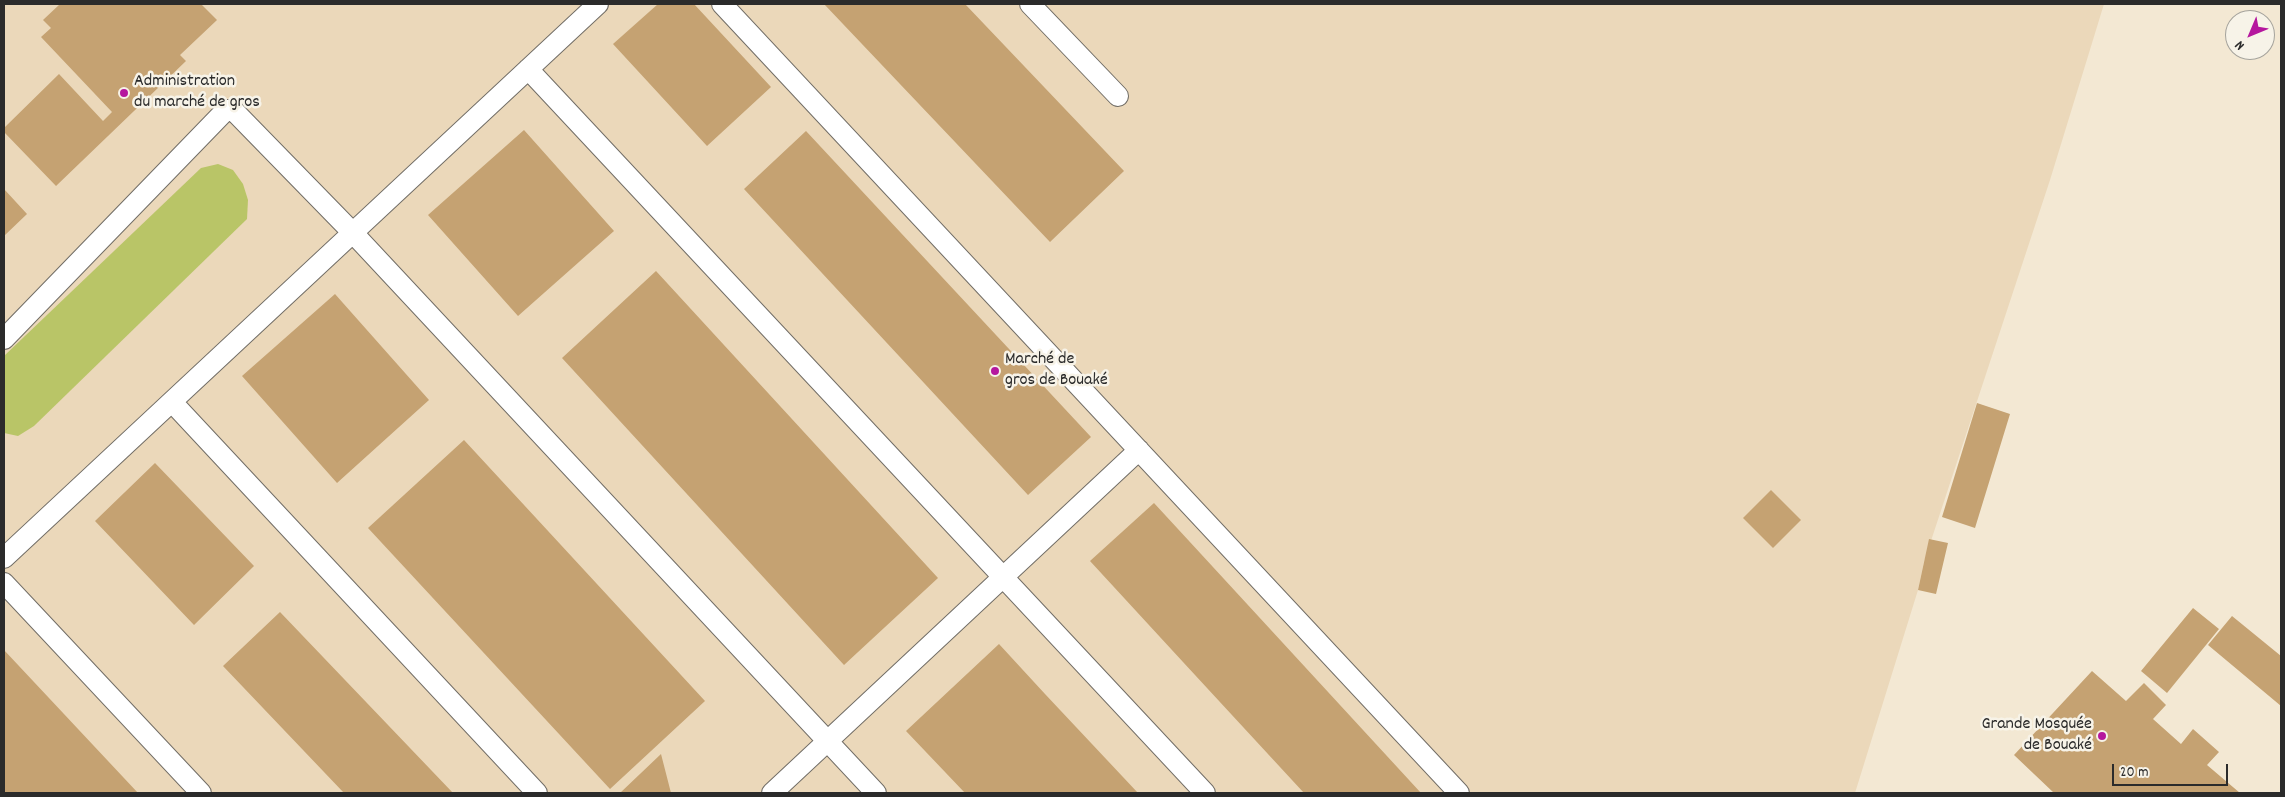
<!DOCTYPE html>
<html>
<head>
<meta charset="utf-8">
<style>
	body { margin:0 }
	#map { position:relative; width:2285px; height:797px; overflow:hidden; background:#f3e8d3; font-family:Dekko,sans-serif }
	canvas { display:block }
	.frame { position:absolute; inset:0; border:5px solid #2b2b2b; pointer-events:none }
	.north { position:absolute; left:2225px; top:10px; width:50px; height:50px; box-sizing:border-box; background:#f7f3e8; border:1px solid #a5a39c; border-radius:50%; rotate:225deg; font-size:14px; font-weight:700; line-height:20px; text-align:center; color:#2b2b2b }
	.north::after { content:''; display:block; margin:auto; width:18px; height:22px; background:#b5179e; clip-path:polygon(50% 0,100% 100%,50% 72%,0 100%) }
	.scale { position:absolute; left:2112px; top:764px; width:116px; height:22px; box-sizing:border-box; border:2px solid #2b2b2b; border-top:0; padding-left:6px; font-size:15px; line-height:18px; white-space:nowrap; color:#2b2b2b; -webkit-text-stroke:4px #f7f3e8; paint-order:stroke }
</style>
</head>
<body>
<div id="map">
<canvas width="2285" height="797"></canvas>
<div class="frame"></div>
<div class="north">N</div>
<div class="scale">20 m</div>
</div>
<script>
const ctx = document.querySelector('canvas').getContext('2d');
ctx.lineJoin = 'round';
function paint(path, color) { ctx.fillStyle = color; ctx.fill(path, 'evenodd'); }
const toPath = rows => new Path2D(rows.map(r => 'M' + r).join(''));
function strokePath(path, color, width, dash) { ctx.strokeStyle = color; ctx.lineWidth = width; ctx.lineCap = dash ? 'butt' : 'round'; ctx.setLineDash(dash || []); ctx.stroke(path); }
function label(font, color, halo, rows, align = 'center') {
  ctx.font = font + ' Dekko,sans-serif'; ctx.lineWidth = 5; ctx.setLineDash([]); ctx.textBaseline = 'middle'; ctx.strokeStyle = halo; ctx.fillStyle = color; for (const [text, x, y, turn = 0] of rows) {
    ctx.save(); ctx.translate(x, y); ctx.rotate((+turn || 0) * Math.PI / 180); ctx.textAlign = isNaN(turn) ? turn : align; if (halo) ctx.strokeText(text, 0, 0); ctx.fillText(text, 0, 0); ctx.restore();
  }
}
paint(toPath([
	[4,4,2104,4,2050,180,1924,562,1918,590,1855,793,4,793]
]), '#ebd8ba');
paint(toPath([
	[218,164,233,170,243,184,248,200,247,219,34,426,18,436,4,433,4,356,201,168]
]), '#b9c567');
paint(toPath([
	[60,4,201,4,217,20,180,55,186,61,56,186,4,132,4,128,59,74,103,121,112,112,41,37,51,28,43,20],
	[658,4,694,4,771,87,707,146,613,44],
	[824,4,965,4,1124,171,1050,242],
	[524,130,614,231,518,316,428,215],
	[806,131,1091,437,1028,495,744,189],
	[4,189,27,214,4,236],
	[656,271,938,578,844,665,562,358],
	[335,294,429,400,337,483,242,376],
	[1977,403,2010,414,1975,528,1942,517],
	[464,440,705,701,610,789,368,528],
	[155,463,254,566,194,625,95,521],
	[1771,490,1801,520,1773,548,1743,518],
	[1154,503,1201,554,1421,793,1304,793,1183,662,1090,561],
	[1929,539,1948,543,1936,594,1918,590],
	[2193,608,2219,629,2167,693,2141,671],
	[280,612,453,793,344,793,223,666],
	[2232,616,2281,656,2281,706,2208,645],
	[999,644,1045,694,1138,793,965,793,906,731],
	[4,650,138,793,4,793],
	[2092,671,2126,701,2144,683,2166,705,2153,719,2181,744,2193,729,2219,752,2207,765,2240,793,2054,793,2014,755],
	[661,754,671,793,620,793]
]), '#c5a272');
const service = toPath([
	[722,4,1459,793],
	[1030,4,1118,96],
	[528,69,1205,793],
	[4,339,226,110,233,110,353,233,876,793],
	[172,402,537,793],
	[4,558,598,4],
	[4,583,201,793],
	[772,793,1139,450]
]);
strokePath(service, '#716d66', 22);
strokePath(service, '#fff', 20);
for (const [x, y, r, color] of [
	[124,93,5,"#b5179e"],
	[995,371,5,"#b5179e"],
	[2102,736,5,"#b5179e"]
]) { const dot = new Path2D(); dot.arc(x, y, r, 0, 2 * Math.PI); ctx.fillStyle = color; ctx.fill(dot); strokePath(dot, '#f7f3e8', 2); }
label('18px', '#2b2b2b', '#f7f3e8', [
	["Administration",134,83],
	["du marché de gros",134,104],
	["Marché de",1005,361],
	["gros de Bouaké",1005,382],
	["Grande Mosquée",2092,726,"right"],
	["de Bouaké",2092,747,"right"]
], 'left');
</script>
</body>
</html>
